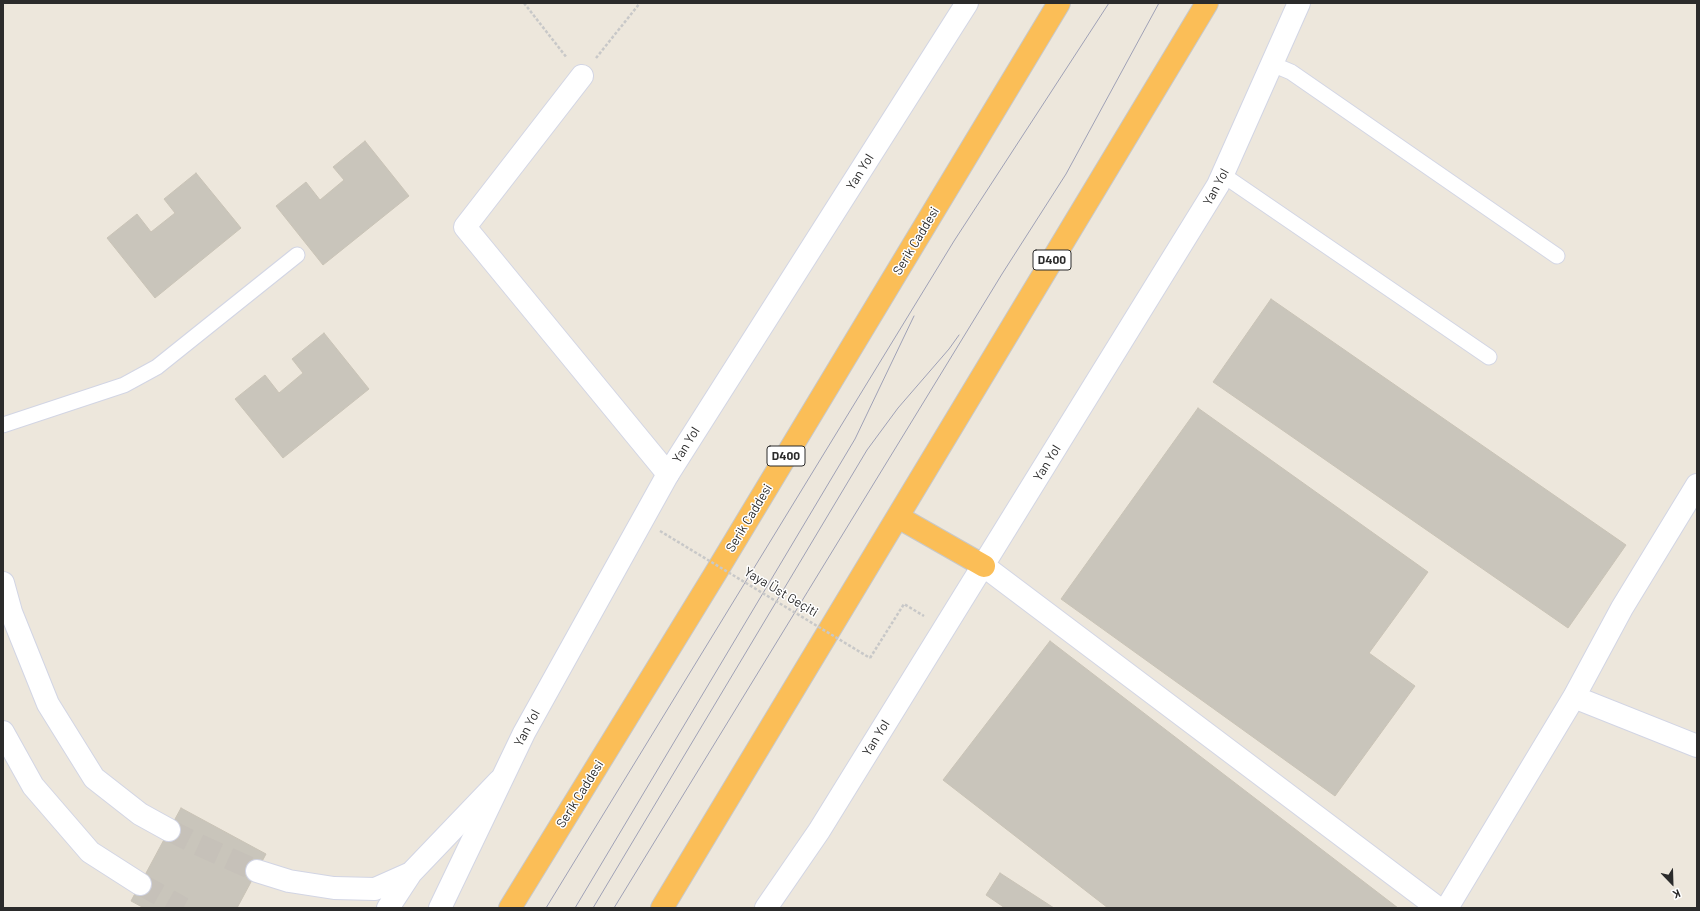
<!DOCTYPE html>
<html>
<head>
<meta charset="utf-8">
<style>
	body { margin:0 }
	#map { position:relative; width:1700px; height:911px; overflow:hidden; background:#ede7dc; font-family:Barlow,sans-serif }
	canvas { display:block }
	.frame { position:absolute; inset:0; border:4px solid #2b2b2b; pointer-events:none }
	.north { position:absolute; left:1652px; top:863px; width:40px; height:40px; -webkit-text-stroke:3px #fff; paint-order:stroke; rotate:157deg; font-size:11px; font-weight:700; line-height:16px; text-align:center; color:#2b2b2b }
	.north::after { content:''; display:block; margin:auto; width:14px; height:18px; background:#2b2b2b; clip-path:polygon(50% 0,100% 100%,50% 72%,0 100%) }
</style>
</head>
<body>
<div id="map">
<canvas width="1700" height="911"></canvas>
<div class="frame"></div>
<div class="north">K</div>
</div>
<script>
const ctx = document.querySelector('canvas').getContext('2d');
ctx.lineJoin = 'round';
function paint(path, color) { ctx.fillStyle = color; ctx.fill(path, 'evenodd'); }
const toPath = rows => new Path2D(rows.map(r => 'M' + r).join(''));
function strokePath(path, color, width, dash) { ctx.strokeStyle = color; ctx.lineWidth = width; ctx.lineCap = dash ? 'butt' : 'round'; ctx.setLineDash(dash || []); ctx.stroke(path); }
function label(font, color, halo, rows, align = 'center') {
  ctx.font = font + ' Barlow,sans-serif'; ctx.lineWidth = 3; ctx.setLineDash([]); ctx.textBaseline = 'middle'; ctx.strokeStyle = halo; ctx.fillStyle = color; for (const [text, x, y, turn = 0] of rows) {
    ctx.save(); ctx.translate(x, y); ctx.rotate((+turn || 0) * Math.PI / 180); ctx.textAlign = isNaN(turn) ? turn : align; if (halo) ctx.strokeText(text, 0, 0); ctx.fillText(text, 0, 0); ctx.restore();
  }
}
const building = toPath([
	[365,141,409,196,323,265,276,206,306,182,320,200,344,180,333,167,365,141],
	[196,173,241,228,155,298,107,238,137,214,151,232,175,213,164,199,196,173],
	[1271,299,1626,545,1568,628,1213,382,1271,299],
	[324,333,369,389,283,458,235,399,265,375,279,393,303,373,292,359,324,333],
	[1198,408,1428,572,1369,653,1415,686,1335,796,1061,599,1198,408],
	[1050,641,1398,908,1108,908,943,780,1050,641],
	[181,808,266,854,237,908,144,908,131,901,181,808],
	[1000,873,1054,908,1005,908,986,895,1000,873]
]);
paint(building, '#c9c5bb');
strokePath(building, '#c9c3b6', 1);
strokePath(toPath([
	[169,830,197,844,257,871],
	[140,884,183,908]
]), '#c6c1b9', 22, [22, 11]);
const service = toPath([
	[1272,64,1291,72,1557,256],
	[1223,175,1489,357],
	[3,425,124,385,157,367,297,255]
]);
const minor = toPath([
	[582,76,465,227,668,474],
	[984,566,1438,908],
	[3,583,11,612,48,704,94,778,140,814,169,830],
	[1574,697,1697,746],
	[3,732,33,786,90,852,140,884],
	[257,871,289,881,334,888,375,889,411,873,499,781],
	[388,908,411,873],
	[1447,908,1574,697,1622,608,1697,485]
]);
const tertiary = toPath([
	[440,908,524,733,668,474,967,3],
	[766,908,819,831,1218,185,1299,3]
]);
const trunk = toPath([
	[898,517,984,566],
	[510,908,715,574,1059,3],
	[662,908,1207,3]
]);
strokePath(service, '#d2d5e4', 17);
strokePath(minor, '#d2d5e4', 24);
strokePath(tertiary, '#d2d5e4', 24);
strokePath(trunk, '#c8c8c8', 24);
strokePath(toPath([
	[524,3,567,58],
	[596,58,640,3],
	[870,658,904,604,924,616]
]), '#c8c8c8', 2.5, [3, 2]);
strokePath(service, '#fff', 15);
strokePath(minor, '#fff', 22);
strokePath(tertiary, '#fff', 22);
strokePath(trunk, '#fbbe57', 22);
strokePath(toPath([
	[546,908,954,241,1109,3],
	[575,908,855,439,914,316],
	[593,908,867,450,898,408,949,349,959,335],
	[614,908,1002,274,1066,174,1159,3]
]), '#9fa1b6', 1);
strokePath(toPath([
	[660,531,870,658]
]), '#c8c8c8', 2.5, [3, 2]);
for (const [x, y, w] of [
	[1052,260,38],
	[786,456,38]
]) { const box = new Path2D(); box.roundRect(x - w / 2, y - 10, w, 20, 3); ctx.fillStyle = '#fff'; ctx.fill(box); strokePath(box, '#2b2b2b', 1); }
label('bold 12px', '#2b2b2b', null, [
	["D400",1052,260],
	["D400",786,456]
]);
label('13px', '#2b2b2b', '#fff', [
	["Yan Yol",860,172,-58],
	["Yan Yol",1216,187,-62],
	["Serik Caddesi",916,241,-59],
	["Yan Yol",686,445,-58],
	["Yan Yol",1047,463,-58],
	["Serik Caddesi",749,518,-59],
	["Yaya Üst Geçiti",781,592,31],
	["Yan Yol",527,728,-62],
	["Yan Yol",876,738,-58],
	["Serik Caddesi",580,794,-58]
]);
</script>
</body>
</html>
